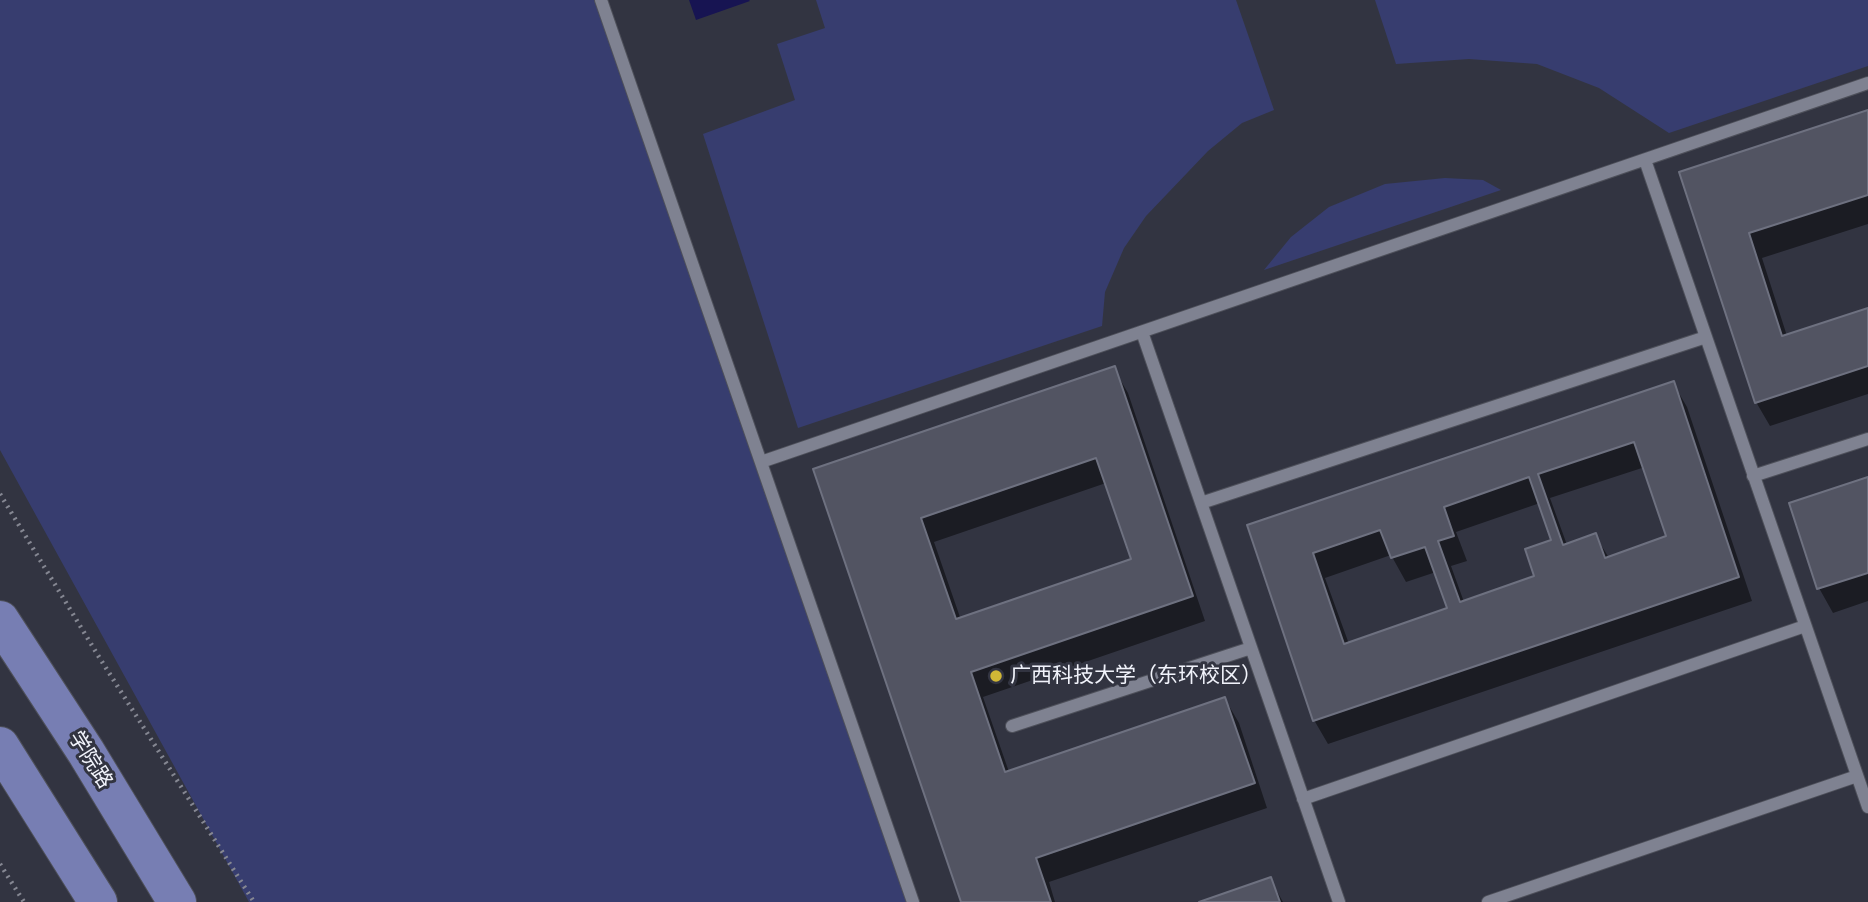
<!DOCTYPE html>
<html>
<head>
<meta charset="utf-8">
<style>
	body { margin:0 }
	canvas { display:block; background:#323441 }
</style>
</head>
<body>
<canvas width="1868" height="902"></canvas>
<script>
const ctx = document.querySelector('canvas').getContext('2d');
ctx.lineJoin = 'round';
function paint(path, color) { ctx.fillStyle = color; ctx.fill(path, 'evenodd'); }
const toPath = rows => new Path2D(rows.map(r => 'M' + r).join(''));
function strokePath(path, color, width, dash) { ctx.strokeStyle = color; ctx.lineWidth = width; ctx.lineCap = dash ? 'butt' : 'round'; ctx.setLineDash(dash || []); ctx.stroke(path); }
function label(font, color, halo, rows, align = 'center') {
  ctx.font = font + ' Rubik,"Noto Sans SC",sans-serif'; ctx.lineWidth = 6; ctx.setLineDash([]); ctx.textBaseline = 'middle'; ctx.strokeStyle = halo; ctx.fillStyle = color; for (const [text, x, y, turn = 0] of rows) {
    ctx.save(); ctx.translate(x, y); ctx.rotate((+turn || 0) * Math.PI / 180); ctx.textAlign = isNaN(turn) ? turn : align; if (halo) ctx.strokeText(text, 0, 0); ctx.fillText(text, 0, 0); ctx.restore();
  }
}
paint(toPath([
	[0,0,601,0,913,902,249,902,0,450],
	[816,0,1236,0,1274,110,1242,123,1208,151,1146,216,1124,248,1105,292,1102,326,798,428,703,134,795,100,777,44,825,28],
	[1375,0,1868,0,1868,66,1669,133,1599,88,1537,64,1469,59,1396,64],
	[1445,178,1483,180,1501,190,1264,270,1291,237,1329,207,1385,184]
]), '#373d6f');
paint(toPath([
	[689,0,749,0,750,1,696,20]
]), '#171452');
paint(toPath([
	[1868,112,1868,224,1762,258,1787,336,1868,310,1868,394,1770,426,1756,402,1682,173],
	[1114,369,1128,393,1205,621,983,697,1009,772,1225,699,1239,723,1267,808,1049,882,1055,902,963,902,815,470],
	[1106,483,1133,560,961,620,934,542],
	[1673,383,1687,407,1752,601,1328,744,1314,720,1249,526],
	[1645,467,1669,537,1609,558,1595,535,1567,545,1550,498],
	[1540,503,1553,541,1537,577,1464,602,1451,566,1467,561,1456,532],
	[1391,555,1406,582,1436,572,1449,609,1349,644,1325,578],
	[1868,478,1868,601,1833,613,1819,588,1791,504],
	[1270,879,1283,902,1204,902]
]), '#0007');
const building = toPath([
	[1868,110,1868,195,1749,233,1782,336,1868,308,1868,366,1755,403,1679,172,1868,110],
	[1115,366,1193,596,971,672,1005,772,1225,697,1255,783,1036,858,1051,902,961,902,813,469,1115,366],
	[1096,458,1131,559,956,619,921,518,1096,458],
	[1674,381,1739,577,1313,721,1247,525,1674,381],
	[1634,442,1666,536,1605,558,1596,533,1563,545,1538,474,1634,442],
	[1529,477,1551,540,1525,549,1534,576,1460,602,1438,541,1454,536,1444,507,1529,477],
	[1380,530,1391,558,1425,547,1447,608,1344,644,1313,553,1380,530],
	[1868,477,1868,573,1817,589,1789,503,1868,477],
	[1271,877,1280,902,1199,902,1271,877]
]);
paint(building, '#525462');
strokePath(building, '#6e7180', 2);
const service = toPath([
	[601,0,913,902],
	[1645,160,1868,807],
	[1142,332,1339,902],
	[761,462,1868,83],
	[1753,476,1868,439],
	[1201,503,1706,337],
	[1012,726,1251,648],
	[1303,799,1805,626],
	[1488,902,1857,776]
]);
const primary = toPath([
	[0,620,86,752,177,902],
	[0,746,98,902]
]);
strokePath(service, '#4e505a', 14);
strokePath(primary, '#4e505a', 40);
strokePath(toPath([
	[0,494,99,657,254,902],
	[0,864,24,902]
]), '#858792', 4.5, [2, 5]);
strokePath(service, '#7f8291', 12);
strokePath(primary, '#777eb3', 38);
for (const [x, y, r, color] of [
	[996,676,7,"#d1b736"]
]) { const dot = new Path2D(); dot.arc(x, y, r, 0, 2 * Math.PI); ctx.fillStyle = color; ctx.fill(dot); strokePath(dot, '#323441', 2.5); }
label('21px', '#f1f3fb', '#323441', [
	["广西科技大学（东环校区）",1010,676]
], 'left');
label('21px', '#f1f3fb', '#323441', [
	["学院路",90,760,58]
]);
</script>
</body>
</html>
